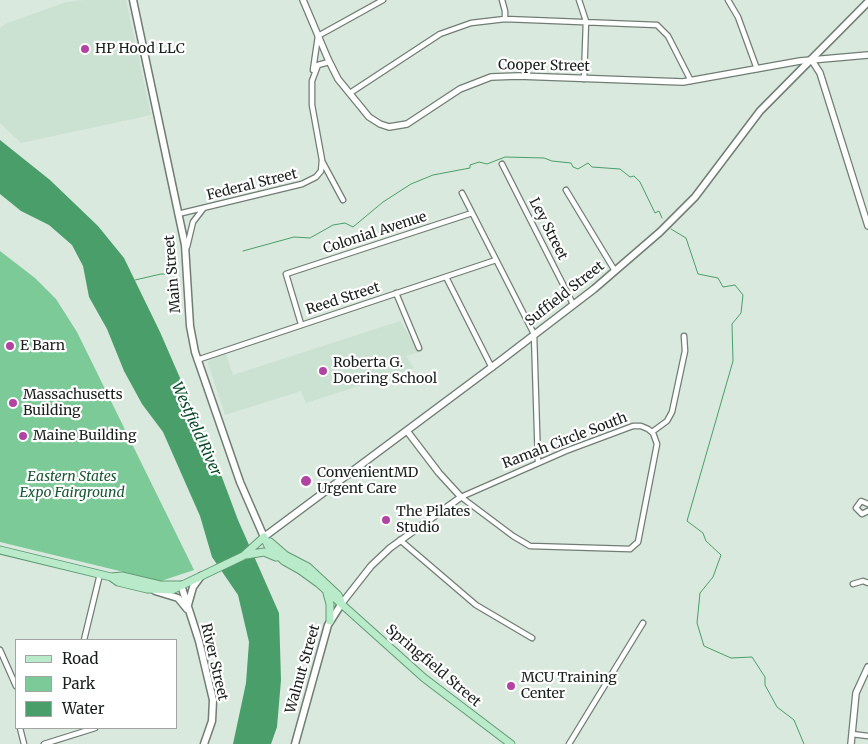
<!DOCTYPE html>
<html>
<head>
<meta charset="utf-8">
<style>
	body { margin:0 }
	#map { position:relative; width:868px; height:744px; overflow:hidden; background:#dae9de; font-family:Merriweather,serif }
	canvas { display:block }
	.legend { position:absolute; left:15px; top:639px; width:162px; height:90px; box-sizing:border-box; background:#fff; border:1px solid #a3a5a4; margin:0; padding:6px 9px; list-style:none; font-size:15px; color:#191f1b }
	.legend li { display:flex; align-items:center; gap:10px; height:25px }
	.legend b { width:25px; border:1px solid #a3a5a4 }
</style>
</head>
<body>
<div id="map">
<canvas width="868" height="744"></canvas>
<ul class="legend">
<li><b style="height:6px;background:#b9ebca"></b>Road</li>
<li><b style="height:14px;background:#7cca97"></b>Park</li>
<li><b style="height:14px;background:#4a9e6a"></b>Water</li>
</ul>
</div>
<script>
const ctx = document.querySelector('canvas').getContext('2d');
ctx.lineJoin = 'round';
function paint(path, color) { ctx.fillStyle = color; ctx.fill(path, 'evenodd'); }
const toPath = rows => new Path2D(rows.map(r => 'M' + r).join(''));
function strokePath(path, color, width, dash) { ctx.strokeStyle = color; ctx.lineWidth = width; ctx.lineCap = dash ? 'butt' : 'round'; ctx.setLineDash(dash || []); ctx.stroke(path); }
function label(font, color, halo, rows, align = 'center') {
  ctx.font = font + ' Merriweather,serif'; ctx.lineWidth = 4.5; ctx.setLineDash([]); ctx.textBaseline = 'middle'; ctx.strokeStyle = halo; ctx.fillStyle = color; for (const [text, x, y, turn = 0] of rows) {
    ctx.save(); ctx.translate(x, y); ctx.rotate((+turn || 0) * Math.PI / 180); ctx.textAlign = isNaN(turn) ? turn : align; if (halo) ctx.strokeText(text, 0, 0); ctx.fillText(text, 0, 0); ctx.restore();
  }
}
paint(toPath([
	[85,0,126,0,151,115,21,143,0,123,0,28,5,24,66,2],
	[400,321,419,352,406,356,414,368,306,403,301,391,225,415,208,363,210,360,226,354,233,375]
]), '#cbe1d1');
paint(toPath([
	[0,251,35,278,56,299,77,332,194,570,161,581,0,542]
]), '#7cca97');
paint(toPath([
	[0,140,50,180,98,226,124,258,160,332,214,456,238,520,279,613,281,680,277,727,271,744,233,744,246,683,249,642,238,595,212,557,200,516,163,432,142,404,124,371,107,329,89,297,83,266,72,245,49,225,21,211,0,194]
]), '#4a9e6a');
strokePath(toPath([
	[671,229,686,238,698,274,718,278,723,287,735,285,743,295,741,313,732,324,733,361,687,521,703,533,706,541,721,555,713,577,700,593,697,623,704,646,731,658,752,657,765,677,765,685,777,707,794,720,804,744],
	[243,251,294,237,310,238,333,225,345,223,353,227,383,202,411,184,433,175,470,168,470,165,479,162,487,164,505,157,544,158,552,161,571,163,573,167,578,169,588,163,592,167,620,169,630,177,634,176,640,182,655,213,659,211,662,218],
	[135,280,161,274,173,274]
]), '#4a9e6a', 1);
const minor = toPath([
	[502,0,505,11,505,19],
	[579,0,586,21,584,79],
	[728,0,738,17,757,69],
	[313,70,318,36,383,0],
	[350,93,440,34,471,23,505,19,657,25,668,36,691,81],
	[322,161,343,200],
	[502,164,573,304],
	[566,190,615,271],
	[462,193,534,334,538,463],
	[178,214,302,184,316,177,321,171,322,160,312,105,312,81,318,65,329,62],
	[187,247,193,222,203,209],
	[446,277,492,368],
	[396,293,419,348],
	[301,324,286,274,472,213],
	[197,360,496,260],
	[633,426,641,426,648,429,653,433,657,444,638,542,630,549,530,546,513,536,461,497,566,451,633,426],
	[652,432,667,421,672,412,685,351,684,336],
	[868,504,861,501,856,508,862,514,868,511],
	[400,540,476,605,532,638],
	[853,584,863,581,868,583],
	[84,640,100,574],
	[0,650,16,686],
	[20,728,24,744],
	[852,734,868,736],
	[44,744,95,728],
	[569,744,643,623]
]);
const tertiary = toPath([
	[303,0,328,59,338,79,369,117,380,124,389,127,407,124,460,89,491,77,518,76,683,82,800,61,868,55],
	[811,59,820,73,868,226],
	[342,603,371,566,390,548,461,497,439,473,407,431],
	[851,744,856,693,868,667]
]);
const secondary = toPath([
	[133,0,185,245,190,326,195,352,240,482,264,537,500,361,594,289,660,232,695,197,760,111,868,2],
	[181,585,199,641,213,700,212,721,204,744],
	[155,591,178,598,187,609],
	[188,605,193,587,201,576],
	[295,744,328,625,342,603]
]);
const primary = toPath([
	[264,537,268,546,284,561,300,570,318,583,424,678,511,744],
	[270,542,285,555,308,567,338,595,341,602],
	[0,550,111,577,122,576,160,585,181,585],
	[246,555,264,552,276,557],
	[111,577,118,582,147,589,172,590,243,556,264,537],
	[327,593,330,604,330,621]
]);
strokePath(minor, '#707d74', 7);
strokePath(tertiary, '#707d74', 8);
strokePath(secondary, '#707d74', 9);
strokePath(primary, '#629a75', 9);
strokePath(minor, '#fff', 4.5);
strokePath(tertiary, '#fff', 5.5);
strokePath(secondary, '#fff', 6);
strokePath(primary, '#b9ebca', 7);
for (const [x, y, r, color] of [
	[85,49,5,"#b243a1"],
	[10,346,5,"#b243a1"],
	[323,371,5,"#b243a1"],
	[13,403,5,"#b243a1"],
	[23,436,5,"#b243a1"],
	[306,481,6,"#b243a1"],
	[386,520,5,"#b243a1"],
	[511,686,5,"#b243a1"]
]) { const dot = new Path2D(); dot.arc(x, y, r, 0, 2 * Math.PI); ctx.fillStyle = color; ctx.fill(dot); strokePath(dot, '#fff', 2); }
label('14px', '#191f1b', '#fff', [
	["HP Hood LLC",95,49],
	["E Barn",20,346],
	["Roberta G.",333,363],
	["Doering School",333,379],
	["Massachusetts",23,395],
	["Building",23,411],
	["Maine Building",33,436],
	["ConvenientMD",317,473],
	["Urgent Care",317,489],
	["The Pilates",396,512],
	["Studio",396,528],
	["MCU Training",521,678],
	["Center",521,694]
], 'left');
label('14px', '#191f1b', '#fff', [
	["Cooper Street",544,66,1],
	["Federal Street",252,185,-14],
	["Ley Street",548,229,63],
	["Colonial Avenue",375,233,-18],
	["Main Street",173,274,-95],
	["Suffield Street",565,294,-38],
	["Reed Street",343,299,-18],
	["Ramah Circle South",565,441,-21],
	["River Street",214,662,77],
	["Springfield Street",433,666,40],
	["Walnut Street",303,669,-74]
]);
label('italic 14px', '#1a5734', '#fff', [
	["Eastern States",72,477],
	["Expo Fairground",72,493]
]);
label('italic 15px', '#064927', '#fff', [
	["Westfield River",196,429,66]
]);
</script>
</body>
</html>
